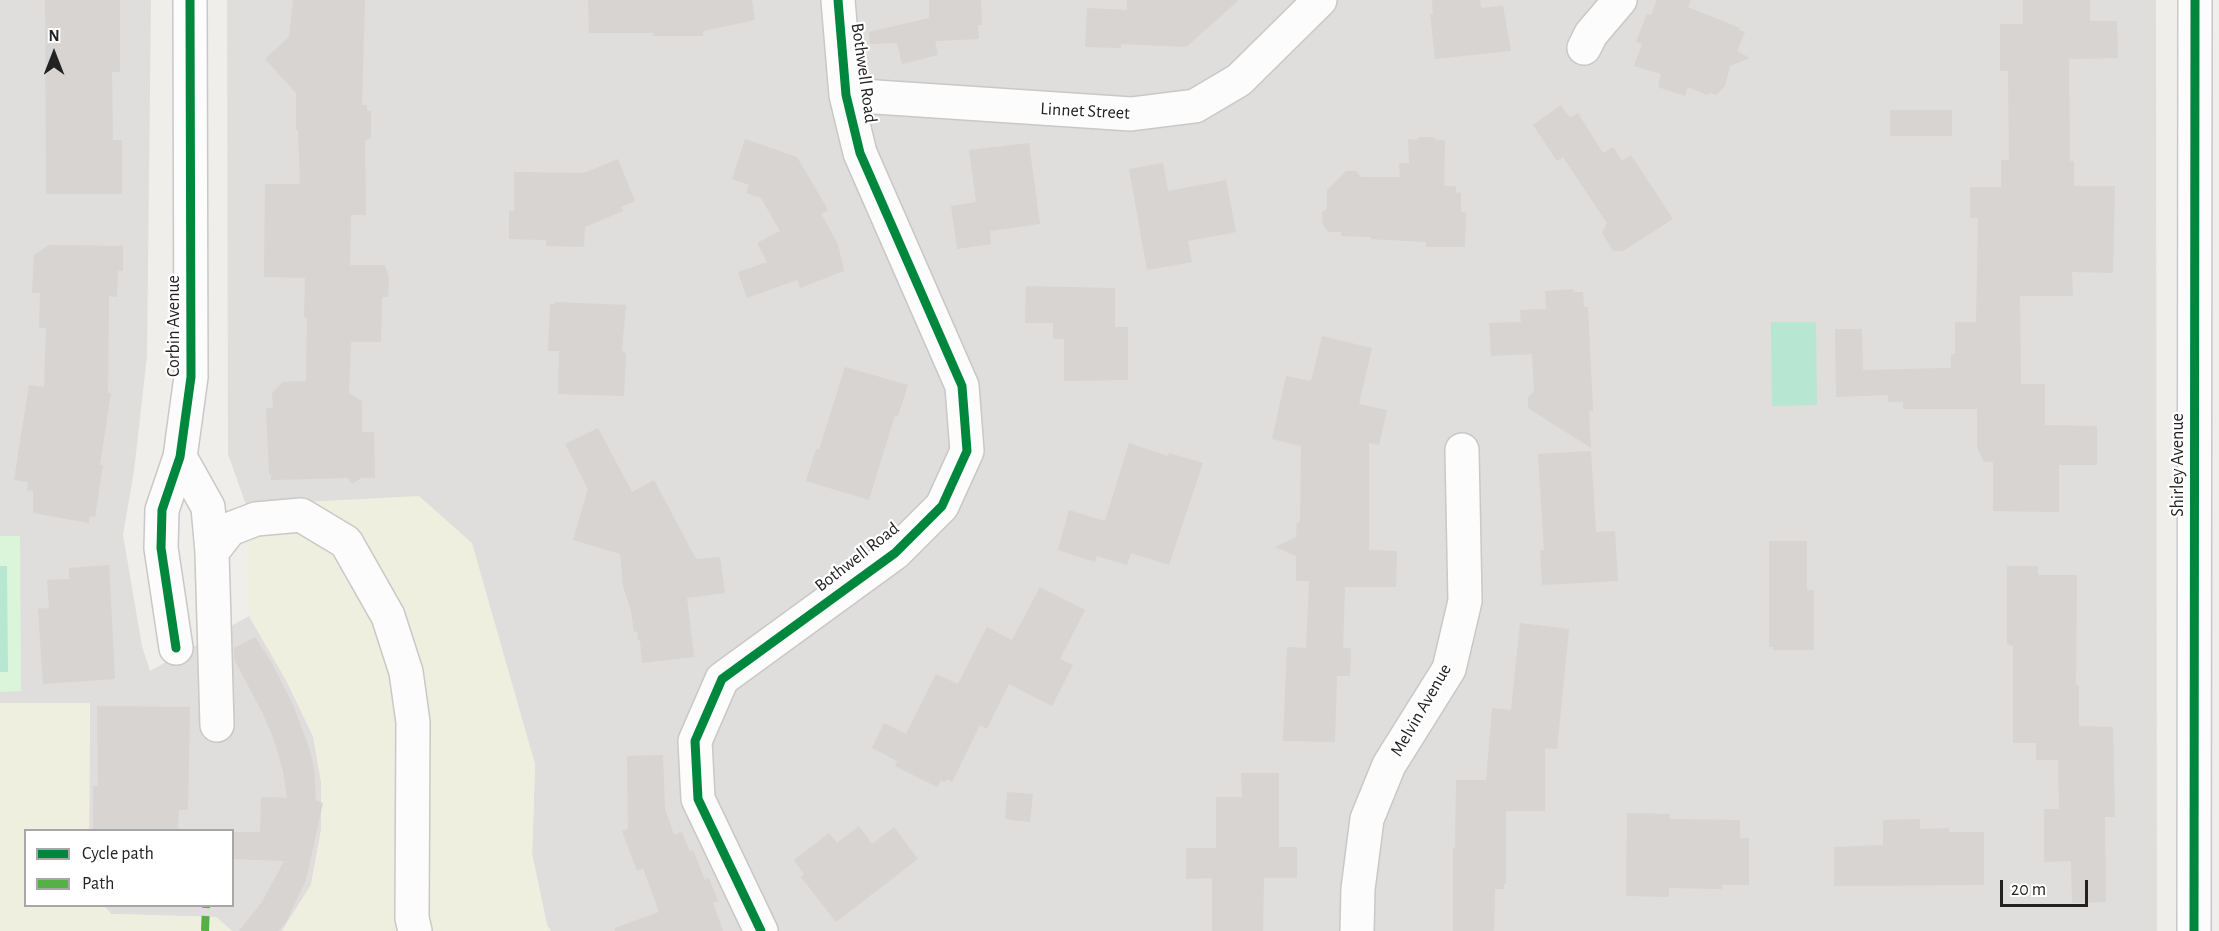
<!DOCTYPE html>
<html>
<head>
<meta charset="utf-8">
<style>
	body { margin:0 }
	#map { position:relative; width:2219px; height:931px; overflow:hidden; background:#f0eeeb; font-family:"Alegreya Sans",sans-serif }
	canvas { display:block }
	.legend { position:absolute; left:24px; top:829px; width:210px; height:78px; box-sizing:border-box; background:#fff; border:2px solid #a7a7a7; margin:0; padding:8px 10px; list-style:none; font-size:18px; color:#222 }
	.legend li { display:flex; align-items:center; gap:12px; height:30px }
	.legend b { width:30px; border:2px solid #a7a7a7 }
	.north { position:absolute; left:24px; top:24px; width:60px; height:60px; -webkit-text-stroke:4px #fff; paint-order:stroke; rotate:0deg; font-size:16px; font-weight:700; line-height:24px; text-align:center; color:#222 }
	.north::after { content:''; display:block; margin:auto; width:21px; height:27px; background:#222; clip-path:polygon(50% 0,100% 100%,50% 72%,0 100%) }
	.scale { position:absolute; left:2000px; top:880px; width:88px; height:27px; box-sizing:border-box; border:3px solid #222; border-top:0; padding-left:8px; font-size:18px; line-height:21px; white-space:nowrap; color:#222; -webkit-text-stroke:4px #fff; paint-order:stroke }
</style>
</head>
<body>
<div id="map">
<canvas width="2219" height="931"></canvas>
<ul class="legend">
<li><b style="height:8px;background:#00873e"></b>Cycle path</li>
<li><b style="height:8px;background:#55b145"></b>Path</li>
</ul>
<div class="north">N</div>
<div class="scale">20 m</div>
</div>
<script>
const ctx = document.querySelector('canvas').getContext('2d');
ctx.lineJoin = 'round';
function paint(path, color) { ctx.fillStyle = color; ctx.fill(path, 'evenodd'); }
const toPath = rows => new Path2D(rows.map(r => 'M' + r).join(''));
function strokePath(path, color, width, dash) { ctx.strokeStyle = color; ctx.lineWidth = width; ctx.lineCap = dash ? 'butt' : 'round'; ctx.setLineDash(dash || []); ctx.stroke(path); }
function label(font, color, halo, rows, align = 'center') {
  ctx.font = font + ' "Alegreya Sans",sans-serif'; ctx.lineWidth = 4.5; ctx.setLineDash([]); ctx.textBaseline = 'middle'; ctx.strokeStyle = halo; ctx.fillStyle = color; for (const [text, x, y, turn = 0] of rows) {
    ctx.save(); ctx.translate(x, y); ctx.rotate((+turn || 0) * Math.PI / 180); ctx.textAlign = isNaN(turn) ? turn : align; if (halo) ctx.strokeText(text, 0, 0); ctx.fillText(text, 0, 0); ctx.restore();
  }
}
paint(toPath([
	[0,0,151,0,147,356,134,471,123,535,142,646,150,671,249,616,286,680,313,736,321,781,321,831,311,885,282,931,232,931,216,917,111,914,104,906,232,906,232,830,89,830,90,703,0,703],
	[227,0,2156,0,2157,931,551,931,547,925,532,854,535,764,246,505,228,454]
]), '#dfdedc');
paint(toPath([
	[419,496,472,543,535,764,532,854,547,925,551,931,282,931,311,885,321,831,321,781,313,736,286,680,249,616,246,505],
	[0,703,90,703,89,830,26,830,26,906,104,906,111,914,216,917,232,931,0,931]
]), '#efefdf');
paint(toPath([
	[0,536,20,536,21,691,0,692]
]), '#daf5da');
paint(toPath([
	[1771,322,1816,322,1817,405,1772,406],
	[0,566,7,566,8,672,0,672]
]), '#b7e6d2');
paint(toPath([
	[45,0,120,0,120,72,112,72,113,140,122,140,122,194,46,194],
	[293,0,365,0,362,105,367,105,367,111,371,111,371,138,365,140,366,215,351,215,350,265,385,265,389,278,388,297,382,297,381,342,351,342,349,393,362,401,362,432,374,432,375,478,361,478,352,484,348,478,271,480,271,474,269,474,266,408,273,408,272,393,283,382,306,381,307,318,304,318,305,278,264,277,265,184,300,184,298,130,296,130,296,93,265,59,289,37],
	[588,0,752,0,755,20,703,31,703,36,653,36,653,33,589,33],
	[929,0,981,0,982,25,978,25,979,39,935,41,938,55,902,64,897,43,870,44,869,32,929,18],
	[1127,0,1239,0,1186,47,1121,44,1121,48,1085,47,1087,8,1127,10],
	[1432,0,1480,0,1481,8,1503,6,1511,51,1435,59,1430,14,1433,14],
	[1657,0,1691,0,1688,7,1740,28,1739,30,1745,32,1737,51,1750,58,1730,66,1725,86,1716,95,1710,93,1707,95,1688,87,1685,96,1658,87,1661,74,1634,66,1642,44,1636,42,1647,14,1651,15],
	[2023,0,2090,0,2090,21,2117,21,2118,58,2069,59,2070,161,2074,161,2074,186,2115,186,2113,273,2072,272,2073,296,2020,296,2021,384,2045,384,2045,425,2097,426,2097,465,2059,465,2059,512,1993,511,1993,462,1984,462,1977,447,1977,409,1903,409,1903,402,1888,402,1888,395,1836,397,1835,329,1862,329,1863,370,1951,368,1951,354,1955,354,1955,322,1976,322,1978,218,1970,218,1970,187,2001,187,2001,160,2009,160,2008,71,2000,71,2000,24,2023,24],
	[1561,105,1570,118,1578,113,1603,153,1613,147,1622,161,1631,155,1673,219,1623,251,1613,251,1602,233,1607,223,1563,157,1557,161,1533,125],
	[1890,110,1952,110,1952,136,1890,136],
	[1419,137,1433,137,1437,140,1445,140,1444,186,1456,186,1456,193,1461,192,1461,212,1466,213,1465,247,1426,247,1426,242,1370,239,1371,237,1341,236,1341,232,1328,232,1323,225,1322,212,1327,209,1327,190,1346,171,1356,171,1361,177,1400,177,1399,163,1409,163,1408,139,1417,140],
	[745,139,797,157,828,210,821,214,838,244,844,271,800,288,797,280,747,298,738,272,767,262,757,243,780,231,761,198,746,193,749,185,732,179],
	[1029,143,1040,224,990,231,991,244,957,249,951,206,976,202,969,150],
	[618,159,635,201,621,207,623,211,585,227,584,247,546,246,546,240,509,239,509,211,514,211,514,172,584,173],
	[1163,163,1168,191,1226,180,1236,232,1188,241,1192,262,1147,270,1129,169],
	[49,245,123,246,123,271,118,271,117,297,109,296,108,393,111,393,100,465,103,465,95,517,90,516,89,523,33,513,33,491,27,490,28,482,14,480,29,385,44,387,46,328,39,328,40,293,32,293,34,255],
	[1026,286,1115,288,1115,327,1128,327,1128,380,1064,381,1064,339,1053,339,1053,323,1025,323],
	[1573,289,1574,292,1583,292,1584,307,1588,307,1593,411,1589,411,1591,448,1528,408,1528,397,1534,391,1532,354,1491,356,1489,323,1521,322,1520,310,1546,309,1545,291],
	[555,302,626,305,622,350,626,354,624,396,558,394,559,351,548,351,550,304,555,304],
	[1322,336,1372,348,1359,404,1387,410,1379,445,1369,443,1369,550,1397,551,1396,587,1345,587,1343,648,1351,648,1350,676,1337,676,1335,742,1283,741,1287,647,1306,648,1309,581,1296,581,1296,556,1275,547,1296,537,1297,522,1300,522,1301,446,1272,439,1286,376,1311,381],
	[845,367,908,385,898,416,895,415,869,500,806,481,816,449,819,450],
	[598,428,632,492,654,480,696,559,720,557,725,593,687,598,694,657,642,663,640,640,638,641,637,631,634,632,631,611,623,586,620,554,573,540,588,489,565,444],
	[1129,443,1168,456,1169,453,1203,463,1169,565,1131,553,1127,565,1097,556,1095,562,1058,550,1069,510,1105,521],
	[1591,451,1596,532,1615,531,1618,581,1542,585,1540,550,1544,550,1538,454],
	[1769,541,1807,541,1807,590,1814,590,1814,650,1773,650,1773,647,1769,647],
	[109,565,115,679,43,684,38,609,49,608,47,580,69,579,69,568],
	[2007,566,2038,566,2038,575,2077,575,2076,685,2079,685,2079,726,2113,727,2115,817,2105,817,2106,902,2072,903,2071,861,2044,862,2044,809,2059,809,2058,760,2036,760,2036,743,2013,743,2013,646,2007,644],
	[1040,587,1085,610,1060,659,1073,665,1052,706,1009,684,987,729,980,725,952,782,946,779,945,782,941,780,937,787,895,766,897,761,872,748,884,723,906,734,936,674,958,684,987,627,1012,640],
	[1520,623,1569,629,1557,749,1545,748,1545,811,1506,811,1506,884,1504,884,1504,889,1495,889,1494,931,1453,931,1453,848,1455,848,1456,780,1486,780,1492,708,1511,710],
	[255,637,272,663,294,707,309,748,314,768,316,800,323,803,306,880,286,922,278,931,239,931,262,902,284,861,232,859,232,832,260,832,261,797,287,798,283,771,274,740,263,714,234,659,234,648],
	[97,706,190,707,188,810,179,810,178,831,93,831,93,786,98,786],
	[663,755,665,809,674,835,682,832,690,852,693,850,705,880,709,878,718,901,713,903,723,931,615,931,615,928,659,912,643,868,637,871,622,831,628,829,627,756],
	[1241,773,1279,773,1279,847,1297,847,1297,878,1264,878,1263,931,1212,931,1212,878,1186,879,1186,848,1216,848,1216,797,1242,797],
	[1007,792,1033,794,1030,822,1005,819],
	[1627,813,1670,814,1670,819,1740,820,1740,838,1749,838,1749,885,1722,885,1722,889,1669,888,1669,897,1626,896],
	[1920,819,1920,829,1949,828,1949,832,1984,832,1984,885,1834,886,1834,847,1883,845,1883,820],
	[859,826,872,844,894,827,918,859,836,922,801,877,804,874,794,860,829,833,837,843]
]), '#d7d4d2');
const minor = toPath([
	[1584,48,1591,34,1620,0],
	[846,95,1131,114,1195,106,1239,80,1320,0],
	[180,457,208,507,212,552],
	[176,648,161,548,162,510,180,457,191,377,190,0],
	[217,725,212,552,230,529,256,519,301,515,346,542,388,616,406,672,413,722,412,918,415,931],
	[761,931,698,799,695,741,722,679,895,553,942,506,967,451,962,386,860,153,846,95,838,0],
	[1357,931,1358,889,1367,819,1389,765,1449,669,1465,601,1462,450],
	[2194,931,2195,0]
]);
strokePath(minor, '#c9c8c7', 36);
strokePath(minor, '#fdfcfc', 33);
strokePath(toPath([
	[205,931,206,906]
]), '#55b145', 8, [15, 8]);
strokePath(toPath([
	[176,648,161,548,162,510,180,457,191,377,190,0],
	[761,931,698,799,695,741,722,679,895,553,942,506,967,451,962,386,860,153,846,95,838,0],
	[2194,931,2195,0]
]), '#00873e', 9);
label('18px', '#222', '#fff', [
	["Bothwell Road",864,73,82],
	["Linnet Street",1085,111,3],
	["Corbin Avenue",174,326,-90],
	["Shirley Avenue",2178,465,-90],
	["Bothwell Road",857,557,-38],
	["Melvin Avenue",1421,710,-60]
]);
</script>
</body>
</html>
